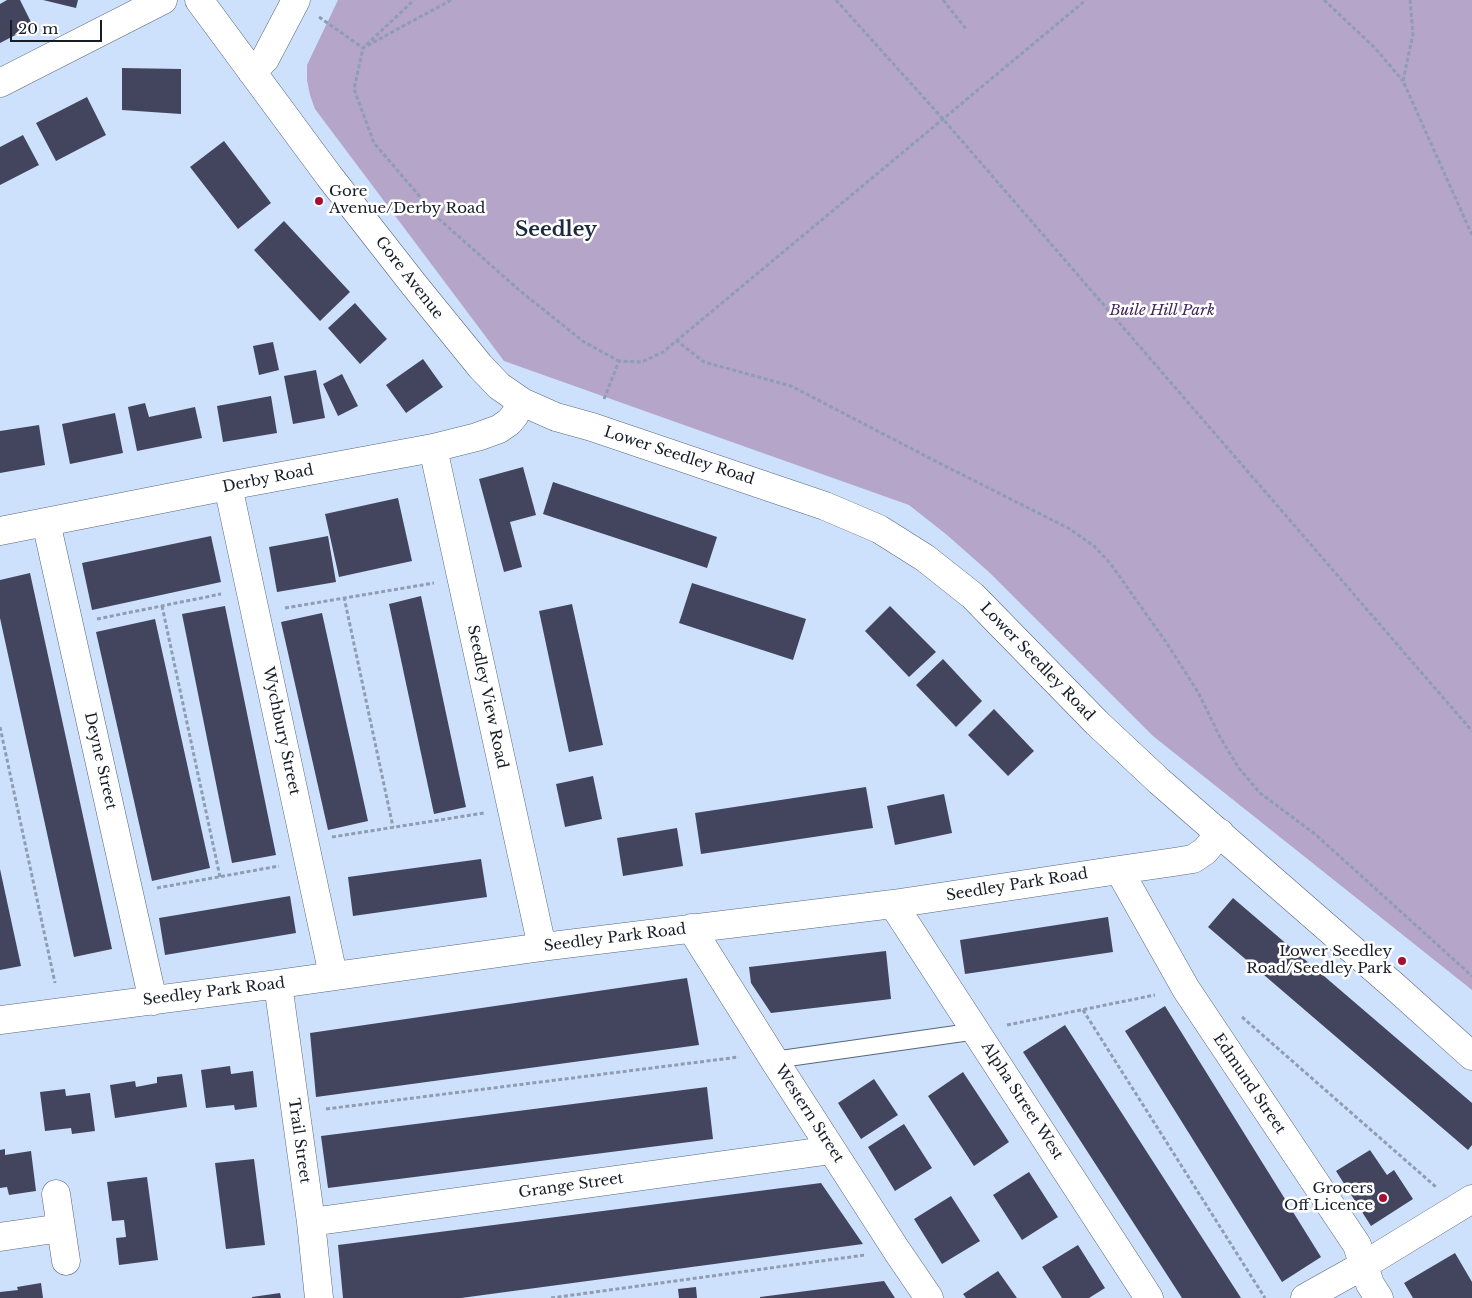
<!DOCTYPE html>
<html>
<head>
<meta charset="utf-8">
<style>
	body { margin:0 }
	#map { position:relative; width:1472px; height:1298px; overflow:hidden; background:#cee1fc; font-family:"Libre Baskerville",serif }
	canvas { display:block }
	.scale { position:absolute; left:10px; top:20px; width:92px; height:22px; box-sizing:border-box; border:2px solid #171d27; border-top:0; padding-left:6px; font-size:15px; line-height:18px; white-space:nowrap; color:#171d27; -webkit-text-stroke:4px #fff; paint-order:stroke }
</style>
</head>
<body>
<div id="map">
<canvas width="1472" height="1298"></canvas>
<div class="scale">20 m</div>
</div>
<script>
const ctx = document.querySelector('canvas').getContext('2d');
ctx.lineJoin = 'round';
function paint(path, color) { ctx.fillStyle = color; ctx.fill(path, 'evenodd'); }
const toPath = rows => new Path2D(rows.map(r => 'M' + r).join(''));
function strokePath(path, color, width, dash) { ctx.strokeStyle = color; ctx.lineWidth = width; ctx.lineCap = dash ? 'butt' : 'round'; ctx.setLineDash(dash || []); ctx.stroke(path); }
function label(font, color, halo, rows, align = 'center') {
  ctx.font = font + ' "Libre Baskerville",serif'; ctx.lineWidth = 5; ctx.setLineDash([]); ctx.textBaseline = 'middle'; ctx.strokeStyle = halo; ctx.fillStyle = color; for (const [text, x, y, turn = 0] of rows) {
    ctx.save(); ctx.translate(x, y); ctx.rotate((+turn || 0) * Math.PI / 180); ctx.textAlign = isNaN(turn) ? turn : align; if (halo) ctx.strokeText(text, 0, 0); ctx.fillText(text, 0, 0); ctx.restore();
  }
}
paint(toPath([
	[338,0,1472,0,1472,990,1153,736,990,573,947,535,909,505,504,361,315,109,310,95,307,80,307,65]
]), '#b5a5c9');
paint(toPath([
	[7,0,20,0,33,26,0,43,0,4],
	[43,0,78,0,76,8],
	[122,68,181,69,181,114,122,110],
	[87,97,106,135,56,161,36,123],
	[23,135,39,165,0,185,0,147],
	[224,141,271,203,238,229,190,167],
	[284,221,350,292,320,321,254,250],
	[355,303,387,339,360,364,328,328],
	[273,342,279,370,259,375,253,346],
	[423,359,443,387,406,413,386,385],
	[316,370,325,418,293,424,284,376],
	[342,374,358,406,338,416,323,384],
	[271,396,277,433,223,442,217,406],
	[145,403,149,417,195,407,202,438,137,451,128,407],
	[115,413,123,453,70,464,62,424],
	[39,425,45,465,0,473,0,431],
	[523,467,536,515,510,522,522,567,504,572,479,479],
	[553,482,717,537,707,568,543,514],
	[398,498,412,561,339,577,325,514],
	[211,536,221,582,92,610,82,563],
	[328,536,336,582,277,592,269,547],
	[30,573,112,949,74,957,0,618,0,580],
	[692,583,806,619,793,660,679,623],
	[421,596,466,807,434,814,389,604],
	[572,604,603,745,569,752,539,611],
	[225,606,276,855,232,863,182,614],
	[890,606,936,652,909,677,865,631],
	[322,613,368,821,328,830,281,622],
	[155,619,210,868,152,881,96,632],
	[943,659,982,701,956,727,916,685],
	[994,709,1034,751,1008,776,968,735],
	[593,776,602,819,565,827,556,784],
	[866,787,873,828,701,854,695,813],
	[944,794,952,833,895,845,887,806],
	[677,828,683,866,623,876,617,838],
	[481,859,487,897,353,916,348,877],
	[0,869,21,966,0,970],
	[290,896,296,933,165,955,159,918],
	[1233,898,1472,1103,1472,1145,1468,1150,1208,927],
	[1108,917,1113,952,965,974,960,940],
	[886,951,891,999,771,1013,751,983,749,967],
	[687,978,699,1045,316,1097,310,1033],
	[1165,1006,1321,1257,1282,1282,1125,1031],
	[1065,1025,1241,1298,1182,1298,1023,1052],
	[230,1066,231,1074,253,1071,257,1107,235,1110,234,1105,206,1108,201,1070],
	[963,1072,1009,1142,974,1166,928,1096],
	[182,1074,187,1107,115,1118,110,1085,135,1081,136,1087,157,1083,157,1077],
	[874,1079,898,1115,861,1139,838,1103],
	[707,1087,713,1139,328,1188,321,1136],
	[65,1089,66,1096,90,1093,95,1131,72,1134,71,1128,45,1131,40,1092],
	[904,1124,932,1168,895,1191,868,1147],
	[5,1149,5,1155,31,1151,36,1191,9,1195,7,1187,0,1188,0,1150],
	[1370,1150,1387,1175,1394,1170,1413,1199,1371,1226,1336,1171],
	[254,1159,265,1245,226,1249,215,1163],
	[1029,1172,1058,1217,1022,1240,993,1195],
	[147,1177,158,1260,119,1265,116,1238,126,1237,124,1220,112,1221,107,1182],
	[821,1183,863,1244,461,1298,343,1298,338,1245],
	[951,1196,980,1241,942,1264,914,1219],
	[1078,1245,1105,1288,1089,1298,1062,1298,1042,1267],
	[1455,1253,1472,1282,1472,1298,1413,1298,1404,1283],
	[998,1271,1017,1298,966,1298,963,1294],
	[884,1281,895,1298,760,1298,760,1297],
	[41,1283,43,1298,0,1298,0,1292,18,1290,17,1287],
	[696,1287,697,1298,679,1298,678,1289],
	[280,1293,281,1298,252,1298,252,1297]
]), '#43455e');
const lane = toPath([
	[774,1060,977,1031]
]);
const street = toPath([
	[199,0,329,176,415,286,480,366,499,386,522,402,556,417,592,427,825,506,879,529,925,558,973,596,1097,723,1159,781,1393,985,1472,1056],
	[252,72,265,59,296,0],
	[0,83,163,0],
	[433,448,542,947],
	[228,486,333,975],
	[46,522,153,1001],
	[0,531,228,486,433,448,477,437,499,429,509,422,514,416,522,402],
	[1119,870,1186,989,1357,1245,1370,1284,1379,1298],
	[893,904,1149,1298],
	[691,928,774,1060,897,1251,929,1298],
	[278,984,311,1222,319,1298],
	[0,1020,278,984,542,947,893,904,1119,870,1174,862,1193,859,1205,851,1220,833],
	[56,1194,66,1261],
	[311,1222,832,1150],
	[0,1237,61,1228],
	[1305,1298,1364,1265,1472,1199]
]);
strokePath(lane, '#57677e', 18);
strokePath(street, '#57677e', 29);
strokePath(toPath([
	[451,0,363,48,354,89,374,143,439,219,519,290,584,342,619,361],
	[836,0,943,119,1472,731],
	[943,0,967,30],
	[1324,0,1375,48,1403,81],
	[1410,0,1413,34,1403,81,1472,235],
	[319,17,363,48,414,0],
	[676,340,704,362,791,386,943,465,1068,528,1094,546,1110,563,1166,642,1198,692,1220,737,1238,767,1260,793,1315,834,1472,976],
	[604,399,619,361,642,362,663,352,1086,0],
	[344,597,393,827],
	[162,606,220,877],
	[285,608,434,583],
	[97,619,221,594],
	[0,727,55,983],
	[332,837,484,813],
	[157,888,279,866],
	[1083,1010,1265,1298],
	[1242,1017,1436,1187],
	[1007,1025,1155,995],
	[326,1109,739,1057],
	[551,1298,865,1255]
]), '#8e9db2', 3, [4, 2.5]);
strokePath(lane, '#fff', 16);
strokePath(street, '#fff', 28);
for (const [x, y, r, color] of [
	[319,201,5,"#a70e33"],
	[1402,961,5,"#a70e33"],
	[1383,1198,5,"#a70e33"]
]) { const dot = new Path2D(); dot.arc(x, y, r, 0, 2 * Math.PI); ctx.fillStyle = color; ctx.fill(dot); strokePath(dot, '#fff', 2); }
label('15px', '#171d27', '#fff', [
	["Gore",329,192,"left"],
	["Avenue/Derby Road",329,209,"left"],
	["Lower Seedley",1392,952],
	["Road/Seedley Park",1392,969],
	["Grocers",1373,1189],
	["Off Licence",1373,1206]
], 'right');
label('15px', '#171d27', '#fff', [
	["Gore Avenue",409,278,52],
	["Lower Seedley Road",679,456,18],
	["Derby Road",268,479,-11],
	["Lower Seedley Road",1037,662,46],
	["Seedley View Road",487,697,78],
	["Wychbury Street",281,731,78],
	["Deyne Street",100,761,77],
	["Seedley Park Road",1017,885,-9],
	["Seedley Park Road",615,938,-7],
	["Seedley Park Road",214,992,-7],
	["Edmund Street",1249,1084,56],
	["Alpha Street West",1022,1101,57],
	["Western Street",809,1114,57],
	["Trail Street",299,1141,82],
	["Grange Street",571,1186,-8]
]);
label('italic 15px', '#42285c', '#fff', [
	["Buile Hill Park",1162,311]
]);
label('bold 20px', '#1c2a3f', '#fff', [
	["Seedley",556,230]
]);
</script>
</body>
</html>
